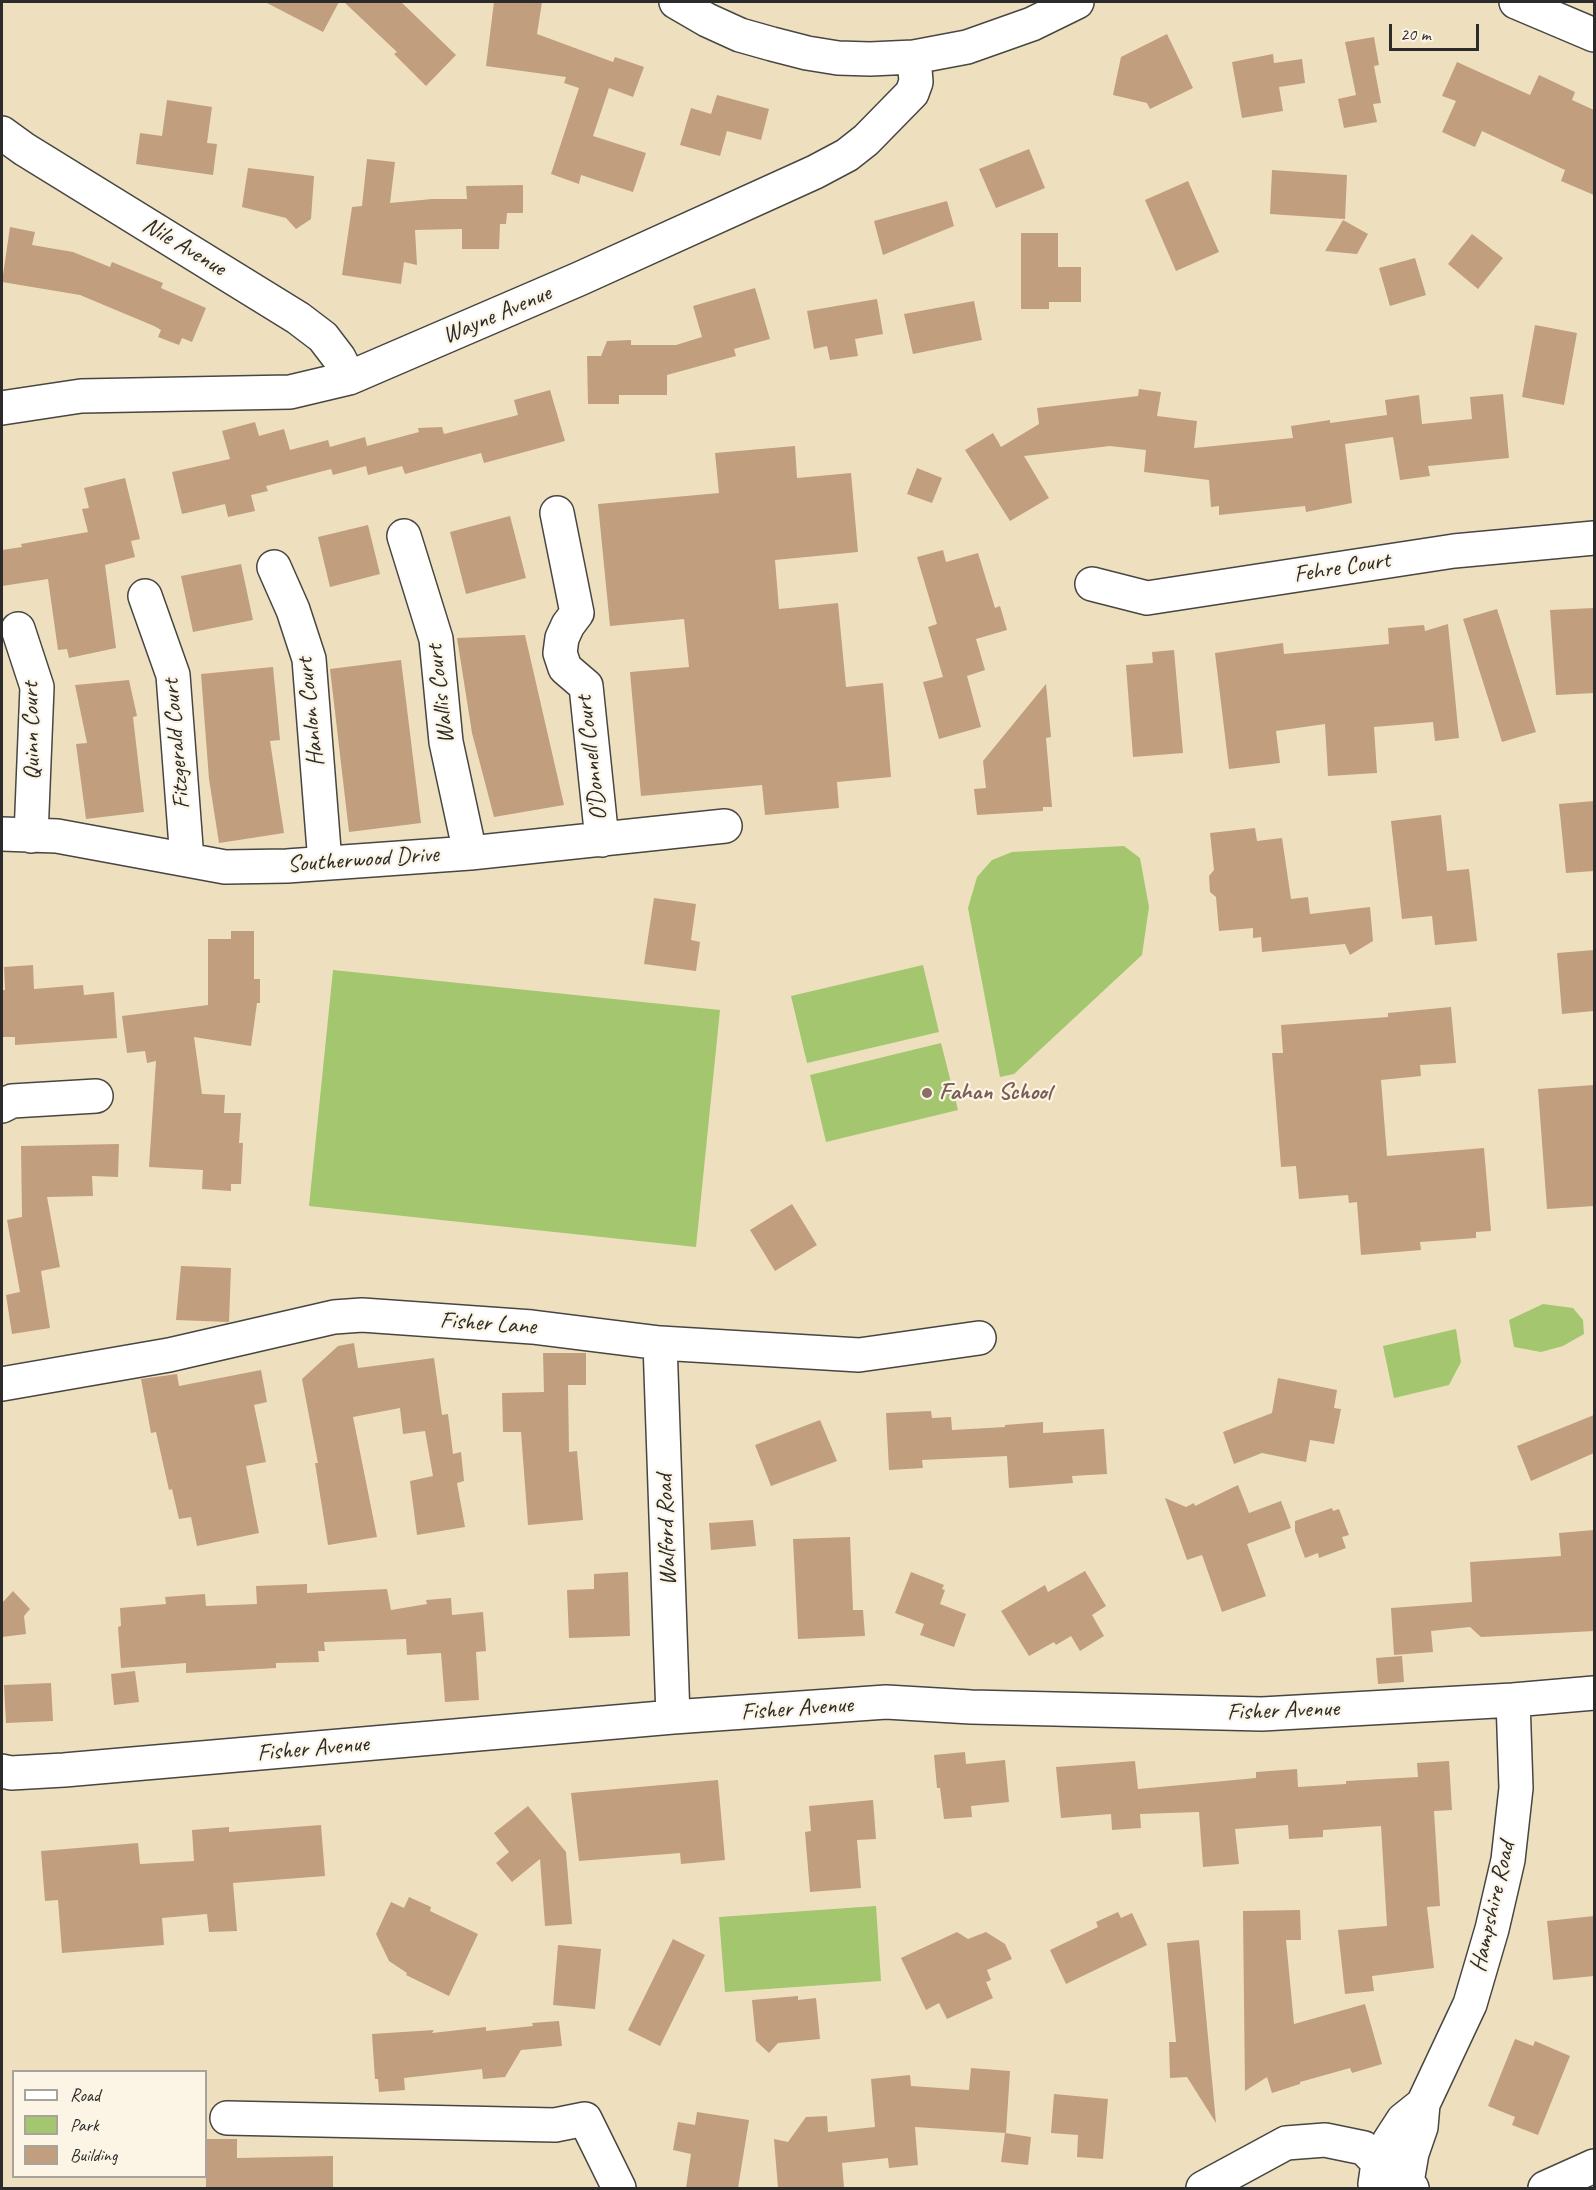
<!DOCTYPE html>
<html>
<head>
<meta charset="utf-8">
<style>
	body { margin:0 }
	#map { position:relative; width:1596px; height:2190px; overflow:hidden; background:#eee0bf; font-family:Caveat,sans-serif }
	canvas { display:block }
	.frame { position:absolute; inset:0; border:3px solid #2b2b2b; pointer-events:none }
	.legend { position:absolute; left:12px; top:2070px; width:195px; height:108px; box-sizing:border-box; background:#fcf5e5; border:2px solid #a8a49b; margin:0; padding:8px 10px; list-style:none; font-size:18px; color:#2b2b2b }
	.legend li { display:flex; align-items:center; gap:12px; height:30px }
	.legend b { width:30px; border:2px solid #a8a49b }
	.scale { position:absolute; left:1389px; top:24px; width:90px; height:27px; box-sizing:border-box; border:3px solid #2b2b2b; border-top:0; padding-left:8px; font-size:18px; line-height:21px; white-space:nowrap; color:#2b2b2b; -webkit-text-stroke:4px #fcf5e5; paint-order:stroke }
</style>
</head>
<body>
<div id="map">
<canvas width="1596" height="2190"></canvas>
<div class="frame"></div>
<ul class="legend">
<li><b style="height:8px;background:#fff"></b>Road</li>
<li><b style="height:16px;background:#a3c66f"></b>Park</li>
<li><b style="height:16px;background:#c19e7d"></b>Building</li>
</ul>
<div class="scale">20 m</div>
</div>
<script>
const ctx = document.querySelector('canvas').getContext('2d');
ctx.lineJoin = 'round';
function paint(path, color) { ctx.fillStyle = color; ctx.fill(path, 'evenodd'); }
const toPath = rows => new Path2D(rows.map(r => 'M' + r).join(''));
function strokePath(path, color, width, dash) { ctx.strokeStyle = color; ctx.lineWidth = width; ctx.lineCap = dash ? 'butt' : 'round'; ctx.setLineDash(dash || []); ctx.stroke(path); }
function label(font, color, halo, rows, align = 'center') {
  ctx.font = font + ' Caveat,sans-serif'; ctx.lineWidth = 4.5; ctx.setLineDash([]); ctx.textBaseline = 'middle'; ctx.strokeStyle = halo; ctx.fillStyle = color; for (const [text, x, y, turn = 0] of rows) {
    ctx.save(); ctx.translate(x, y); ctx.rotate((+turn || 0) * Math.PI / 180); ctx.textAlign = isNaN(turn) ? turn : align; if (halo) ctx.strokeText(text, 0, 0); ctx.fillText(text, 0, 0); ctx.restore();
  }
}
paint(toPath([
	[1124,846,1140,858,1149,907,1142,955,1014,1074,1000,1077,968,908,977,877,992,860,1012,852],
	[923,965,939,1032,807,1063,791,996],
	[333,970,720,1010,696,1247,309,1206],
	[941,1043,958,1110,826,1142,810,1075],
	[1543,1304,1573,1308,1583,1320,1584,1334,1563,1346,1541,1352,1514,1347,1509,1320],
	[1456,1329,1461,1362,1449,1385,1394,1398,1383,1346],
	[876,1906,881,1981,725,1992,719,1917]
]), '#a3c66f');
paint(toPath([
	[265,2,339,2,323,32],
	[344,2,401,2,456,55,426,86,394,54,397,52],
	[494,2,542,2,537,34,613,62,615,57,644,67,633,97,609,88,593,136,646,153,633,192,581,175,579,184,551,174,579,88,564,83,566,77,486,66],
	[1167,34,1193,88,1150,109,1147,103,1113,95,1121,57],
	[1374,37,1379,65,1374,66,1381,103,1373,104,1377,122,1344,128,1338,99,1356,95,1345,42],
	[1273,54,1274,63,1302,59,1305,83,1279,87,1283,111,1242,118,1232,62],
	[1457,62,1530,95,1539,75,1575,92,1572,100,1594,110,1594,195,1561,181,1565,170,1482,131,1475,147,1442,132,1456,101,1442,96],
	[717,95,769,109,761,140,727,131,720,156,680,145,691,108,711,114],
	[167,100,212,107,207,143,217,144,213,175,136,164,140,133,162,136],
	[1029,149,1045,188,996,208,979,169],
	[367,159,395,162,390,203,432,199,467,199,466,186,523,185,523,213,507,213,506,224,500,224,499,249,462,249,462,229,415,230,417,265,404,262,401,284,342,275,352,207,362,206],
	[248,168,314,176,311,219,296,229,286,218,242,207],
	[1272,170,1347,175,1345,219,1270,214],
	[1188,181,1219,252,1176,271,1145,200],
	[947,201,954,226,883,255,874,221],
	[1343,220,1368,234,1357,254,1325,251],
	[10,227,35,232,32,245,73,252,110,267,112,262,163,283,161,288,206,308,192,342,182,338,179,345,158,337,161,330,154,326,80,295,2,282],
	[1021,233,1058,233,1058,267,1081,267,1081,302,1049,302,1049,309,1021,309],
	[1472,234,1503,258,1478,289,1448,264],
	[1415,258,1426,295,1390,306,1379,268],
	[755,288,770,339,734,349,736,356,667,375,667,395,619,395,619,404,588,404,587,356,601,356,607,341,631,340,631,345,676,345,702,337,693,306],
	[877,299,883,334,855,339,858,356,830,360,827,346,814,349,807,311],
	[974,301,982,340,913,354,904,314],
	[1535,325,1577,333,1564,405,1522,397],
	[1139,389,1161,392,1157,416,1197,421,1194,448,1293,438,1291,426,1330,420,1330,423,1387,415,1385,400,1419,395,1422,424,1472,419,1470,397,1503,394,1509,458,1428,466,1430,476,1400,480,1393,437,1345,444,1352,503,1306,512,1305,506,1219,515,1219,506,1211,507,1209,480,1144,472,1146,450,1110,446,1024,456,1049,498,1010,521,965,450,993,433,1001,447,1039,424,1037,408,1138,396],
	[550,390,565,441,484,463,481,453,405,474,402,466,368,475,366,466,333,475,331,469,266,486,268,491,251,495,255,511,228,517,225,504,182,514,172,472,230,459,222,431,255,422,259,436,284,429,290,450,328,440,330,447,365,437,367,446,419,432,418,428,442,427,444,434,518,415,514,400],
	[795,446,797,478,851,473,858,552,775,560,779,609,838,603,846,687,883,683,891,777,837,782,839,808,765,815,762,785,641,796,630,672,689,667,684,619,610,626,598,504,719,493,715,453],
	[917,468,942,478,932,503,907,494],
	[125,478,140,539,131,541,135,557,105,565,116,648,69,658,67,649,58,650,48,579,2,586,2,550,22,547,21,544,88,532,82,509,89,508,84,488],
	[510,516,526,578,466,594,450,532],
	[368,525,380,574,330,587,318,537],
	[943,550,946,562,978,553,995,608,1000,606,1007,630,976,639,985,670,967,676,981,727,939,739,923,682,943,677,928,627,937,624,917,557],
	[241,564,253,620,193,632,181,576],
	[1594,608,1594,693,1556,695,1550,610],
	[1497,609,1536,732,1502,742,1463,619],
	[1448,624,1459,738,1435,741,1433,722,1374,727,1377,773,1328,776,1325,724,1276,731,1280,763,1229,769,1215,653,1283,643,1284,654,1389,644,1388,628,1424,625,1425,631],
	[525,635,564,805,494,817,472,733,457,638],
	[1174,650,1183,753,1133,757,1126,665,1153,663,1152,652],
	[401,660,421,823,349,832,330,669],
	[273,667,280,740,270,741,284,833,219,843,209,779,201,674],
	[129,680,137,716,133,717,144,812,86,819,76,744,87,743,75,685],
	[1046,684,1051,737,1046,738,1052,807,1043,807,1043,811,977,815,974,789,986,788,983,761],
	[1594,801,1594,871,1566,873,1559,804],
	[1441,815,1447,871,1469,869,1477,941,1435,945,1432,916,1402,919,1391,821],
	[1255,828,1257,841,1282,838,1291,899,1308,897,1310,914,1370,907,1373,941,1350,955,1345,944,1262,952,1261,937,1253,938,1253,928,1219,931,1216,897,1210,892,1209,876,1214,870,1210,833],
	[654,898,696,904,691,940,700,942,696,971,644,964],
	[231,931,254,931,254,979,260,979,260,1003,257,1003,251,1046,194,1037,202,1094,225,1095,224,1113,241,1113,239,1143,243,1143,241,1184,231,1184,231,1191,202,1189,203,1170,149,1167,156,1061,147,1063,145,1051,127,1053,122,1016,208,1005,208,939,231,939],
	[1594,950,1594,1011,1562,1014,1557,953],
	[33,965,34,989,83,985,84,995,114,992,117,1038,15,1045,15,1037,2,1037,2,990,5,990,4,967],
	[1451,1007,1456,1063,1420,1065,1421,1076,1381,1080,1387,1156,1484,1148,1491,1231,1476,1232,1476,1238,1420,1242,1421,1250,1361,1255,1357,1202,1349,1203,1348,1195,1299,1199,1296,1166,1281,1167,1272,1053,1283,1053,1281,1025,1388,1017,1388,1013],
	[1594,1085,1594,1206,1547,1209,1538,1089],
	[119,1144,118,1177,92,1176,93,1196,47,1197,60,1267,41,1271,50,1328,12,1334,6,1295,20,1292,7,1220,22,1217,21,1146],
	[792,1204,817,1245,775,1271,750,1230],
	[181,1266,231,1268,229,1322,176,1320],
	[354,1343,358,1368,434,1358,442,1415,448,1414,453,1454,461,1452,464,1481,457,1483,465,1527,417,1535,410,1481,433,1476,425,1431,403,1434,400,1408,353,1417,377,1537,328,1545,315,1463,318,1463,302,1379,338,1346],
	[543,1353,586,1353,586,1385,568,1385,569,1452,577,1451,583,1520,528,1525,521,1432,503,1432,502,1393,544,1392],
	[261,1370,267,1402,254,1405,266,1462,246,1466,259,1533,197,1546,191,1517,179,1519,172,1489,169,1490,156,1432,151,1433,141,1379,177,1374,179,1386],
	[1278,1378,1337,1390,1334,1408,1341,1409,1334,1444,1310,1440,1306,1462,1262,1453,1234,1464,1223,1432,1272,1413],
	[931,1411,932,1418,951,1417,952,1430,1005,1427,1005,1425,1043,1422,1043,1433,1104,1429,1107,1474,1072,1476,1073,1483,1009,1488,1007,1456,922,1460,923,1468,889,1470,886,1413],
	[1594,1415,1594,1453,1531,1481,1517,1446],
	[820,1420,837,1461,771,1486,755,1445],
	[1238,1485,1249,1513,1281,1501,1291,1528,1247,1544,1266,1596,1222,1612,1202,1555,1187,1560,1165,1498,1186,1507,1194,1503,1195,1506],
	[1332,1508,1333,1511,1339,1509,1349,1535,1342,1537,1346,1548,1319,1558,1318,1553,1305,1558,1295,1531,1295,1521],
	[753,1520,756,1546,711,1550,709,1523],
	[1594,1530,1594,1631,1481,1637,1470,1627,1431,1631,1433,1652,1394,1655,1391,1608,1472,1602,1470,1562,1561,1556,1559,1533],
	[850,1537,853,1610,863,1610,865,1636,798,1639,793,1539],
	[1085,1571,1106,1606,1092,1615,1104,1636,1080,1651,1071,1636,1056,1645,1054,1642,1029,1656,1001,1611,1045,1585,1048,1592],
	[628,1572,630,1636,569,1638,567,1590,594,1589,594,1574],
	[911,1572,944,1585,942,1589,945,1590,940,1604,966,1614,954,1647,920,1635,924,1624,895,1613],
	[307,1584,307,1593,387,1589,391,1610,427,1604,426,1600,451,1598,452,1615,483,1612,486,1651,476,1652,479,1700,445,1702,441,1653,407,1655,406,1639,324,1642,325,1651,318,1651,319,1662,276,1663,276,1668,186,1673,186,1663,121,1668,118,1627,121,1626,120,1608,166,1604,165,1597,205,1594,206,1606,257,1604,256,1586],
	[13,1591,30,1609,24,1616,26,1634,2,1637,2,1603],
	[1402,1656,1404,1682,1378,1684,1376,1658],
	[135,1671,139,1702,114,1705,111,1674],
	[51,1683,53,1721,6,1723,4,1685],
	[965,1752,966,1764,1005,1760,1009,1802,971,1806,972,1817,944,1819,940,1788,937,1788,934,1755],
	[1135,1761,1138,1789,1256,1778,1256,1772,1297,1769,1298,1787,1346,1784,1346,1781,1418,1777,1417,1763,1449,1761,1452,1810,1434,1811,1440,1906,1427,1907,1434,1968,1372,1976,1374,1991,1345,1994,1338,1930,1387,1926,1381,1826,1323,1830,1323,1837,1289,1839,1288,1825,1235,1829,1239,1864,1203,1867,1199,1812,1140,1814,1141,1828,1112,1830,1111,1814,1061,1818,1056,1767],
	[718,1780,725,1860,681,1864,680,1853,579,1861,571,1793],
	[873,1800,876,1839,857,1840,861,1888,810,1892,805,1832,811,1831,809,1806],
	[528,1806,566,1852,572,1924,545,1926,540,1859,512,1882,496,1863,509,1852,494,1833],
	[321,1825,325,1876,233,1883,237,1931,209,1932,207,1914,162,1918,164,1945,62,1953,58,1900,45,1901,41,1851,138,1843,140,1864,194,1861,192,1830,229,1827,229,1832],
	[409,1897,431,1907,430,1911,478,1934,449,1996,406,1975,407,1973,389,1961,376,1934,391,1902,404,1908],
	[1300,1910,1301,1940,1286,1940,1294,2024,1365,2004,1382,2064,1352,2073,1350,2068,1300,2082,1300,2084,1272,2093,1267,2077,1245,2091,1243,1911],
	[1118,1912,1121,1918,1132,1913,1147,1945,1066,1984,1050,1950,1098,1927,1096,1922],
	[1594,1916,1594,1976,1553,1980,1547,1921],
	[957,1932,968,1939,986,1932,1005,1944,1012,1959,987,1970,991,1980,986,1982,993,1998,947,2019,939,2003,926,2010,901,1958],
	[673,1939,705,1955,660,2046,628,2030],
	[1199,1940,1216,2123,1187,2077,1170,2078,1169,2042,1176,2042,1167,1943],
	[558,1945,601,1949,595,2009,553,2005],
	[798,1996,798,2000,816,1998,820,2039,778,2043,769,2053,756,2041,752,2000],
	[559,2021,562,2046,521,2050,505,2077,483,2079,482,2069,404,2078,405,2090,379,2092,378,2079,375,2079,372,2034,434,2030,432,2033,486,2027,486,2031,533,2026,532,2023],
	[1515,2039,1533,2046,1535,2041,1570,2056,1538,2135,1512,2125,1515,2117,1488,2106],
	[971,2068,1010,2071,1006,2133,915,2127,918,2165,889,2168,888,2158,842,2163,844,2188,778,2188,774,2139,788,2142,806,2117,827,2116,828,2132,875,2127,871,2079,910,2075,911,2086,969,2090],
	[1054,2094,1108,2099,1103,2159,1077,2157,1078,2135,1051,2133],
	[697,2112,749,2120,738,2188,686,2188,691,2154,673,2150,678,2122,695,2125],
	[1005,2133,1031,2137,1028,2165,1001,2162],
	[206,2139,237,2139,237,2158,333,2156,333,2188,206,2188]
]), '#c19e7d');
const minor = toPath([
	[676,2,707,20,740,35,772,44,807,53,838,58,870,59,914,57,967,47,1032,24,1077,2],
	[1516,2,1594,35],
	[2,133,24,149,298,318,323,337,339,358,349,378],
	[2,408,81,396,290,392,349,378,579,279,815,172,847,155,866,140,912,93,916,82,914,57],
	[557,513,577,613,568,625,562,638,560,653,565,668,586,686,602,840],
	[404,536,436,639,446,742,470,853],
	[274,567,293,610,309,659,325,863],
	[1092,584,1147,598,1454,551,1594,538],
	[145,596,173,675,187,860],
	[18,629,37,687,31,836],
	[2,834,57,836,225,867,287,866,470,853,725,826],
	[2,1106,12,1101,96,1096],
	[660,1343,673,1717],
	[2,1384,169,1355,334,1317,362,1315,532,1327,660,1343,859,1355,979,1338],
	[2,1771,11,1773,64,1770,673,1717,886,1702,971,1707,1262,1714,1513,1700,1594,1693],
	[227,2118,555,2125,585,2119,619,2188],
	[1375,2184,1378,2163,1390,2140,1403,2120,1423,2104],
	[1203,2188,1286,2143,1325,2140,1364,2148,1378,2163,1412,2188],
	[1406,2188,1412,2153,1421,2127,1423,2104,1470,2004,1492,1929,1508,1860,1516,1788,1513,1700],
	[1545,2188,1594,2166]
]);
strokePath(minor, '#484641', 36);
strokePath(minor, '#fff', 33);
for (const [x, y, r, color] of [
	[927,1093,6,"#8d6e63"]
]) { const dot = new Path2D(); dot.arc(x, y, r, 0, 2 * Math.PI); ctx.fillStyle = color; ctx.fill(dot); strokePath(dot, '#fcf5e5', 2); }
label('24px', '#2b2b2b', '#fcf5e5', [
	["Nile Avenue",184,247,31],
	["Wayne Avenue",497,315,-23],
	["Fehre Court",1342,568,-9],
	["Wallis Court",441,694,-97],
	["Hanlon Court",311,712,-96],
	["Quinn Court",32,731,-91],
	["Fitzgerald Court",177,744,-95],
	["O'Donnell Court",592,758,-97],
	["Southerwood Drive",363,860,-4],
	["Fisher Lane",488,1324,4],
	["Walford Road",667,1530,-92],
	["Fisher Avenue",797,1709,-4],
	["Fisher Avenue",1283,1711,-2],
	["Fisher Avenue",313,1749,-5],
	["Hampshire Road",1493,1907,-77]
]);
label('bold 24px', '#785e54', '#fcf5e5', [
	["Fahan School",939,1093]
], 'left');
</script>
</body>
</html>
